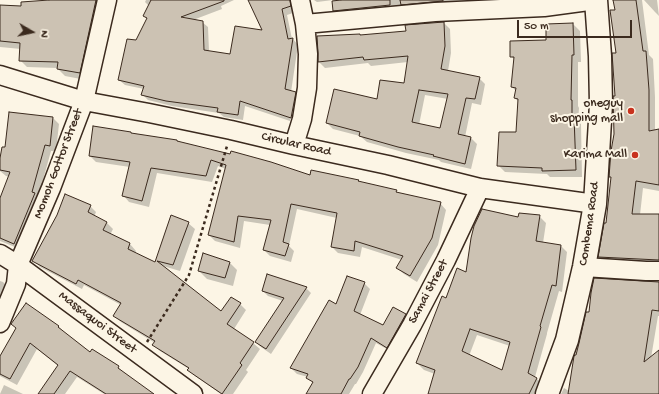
<!DOCTYPE html>
<html>
<head>
<meta charset="utf-8">
<style>
	body { margin:0 }
	#map { position:relative; width:659px; height:394px; overflow:hidden; background:#fcf5e5; font-family:"Gochi Hand",sans-serif }
	canvas { display:block }
	.north { position:absolute; left:12px; top:12px; width:40px; height:40px; -webkit-text-stroke:3px #fcf5e5; paint-order:stroke; rotate:99deg; font-size:11px; font-weight:700; line-height:16px; text-align:center; color:#3b2a1e }
	.north::after { content:''; display:block; margin:auto; width:14px; height:18px; background:#3b2a1e; clip-path:polygon(50% 0,100% 100%,50% 72%,0 100%) }
	.scale { position:absolute; left:517px; top:20px; width:115px; height:18px; box-sizing:border-box; border:2px solid #3b2a1e; border-top:0; padding-left:5px; font-size:12px; line-height:14px; white-space:nowrap; color:#3b2a1e; -webkit-text-stroke:3px #fcf5e5; paint-order:stroke }
</style>
</head>
<body>
<div id="map">
<canvas width="659" height="394"></canvas>
<div class="north">N</div>
<div class="scale">50 m</div>
</div>
<script>
const ctx = document.querySelector('canvas').getContext('2d');
ctx.lineJoin = 'round';
function paint(path, color) { ctx.fillStyle = color; ctx.fill(path, 'evenodd'); }
const toPath = rows => new Path2D(rows.map(r => 'M' + r).join(''));
function strokePath(path, color, width, dash) { ctx.strokeStyle = color; ctx.lineWidth = width; ctx.lineCap = dash ? 'butt' : 'round'; ctx.setLineDash(dash || []); ctx.stroke(path); }
function label(font, color, halo, rows, align = 'center') {
  ctx.font = font + ' "Gochi Hand",sans-serif'; ctx.lineWidth = 4; ctx.setLineDash([]); ctx.textBaseline = 'middle'; ctx.strokeStyle = halo; ctx.fillStyle = color; for (const [text, x, y, turn = 0] of rows) {
    ctx.save(); ctx.translate(x, y); ctx.rotate((+turn || 0) * Math.PI / 180); ctx.textAlign = isNaN(turn) ? turn : align; if (halo) ctx.strokeText(text, 0, 0); ctx.fillText(text, 0, 0); ctx.restore();
  }
}
paint(toPath([
	[68,0,100,0,86,80,65,76,57,68,27,67,20,60,21,49,0,47,0,6,22,8],
	[146,0,234,0,221,6,222,9,193,20,202,22,208,27,209,51,231,55,263,31,273,0,297,0,296,12,287,15,292,39,293,39,298,45,291,92,295,93,301,99,292,121,296,95,294,95,290,121,245,106,243,120,224,117,219,113,172,106,148,100,143,95,144,89,125,85,119,80,148,20,144,16,149,6,145,2],
	[314,0,469,0,468,6,340,16,334,10,333,0,317,2],
	[614,0,642,0,649,55,653,59,655,97,655,131,659,130,659,191,643,188,640,215,659,215,659,267,606,264,599,257,607,224,612,178,615,134,617,54,616,11],
	[644,0,657,0,659,16,655,12],
	[444,23,450,29,451,53,448,71,479,78,485,84,481,105,472,103,465,137,471,138,477,144,471,169,441,162,439,160,406,153,367,142,360,136,333,129,327,123,378,101,405,85,408,62,371,66,368,63,325,68,319,62,360,36,407,31],
	[425,95,448,99,441,129,419,125],
	[573,24,580,31,581,62,578,62,578,106,579,108,578,121,581,124,582,177,550,177,547,174,505,172,498,165,517,133,519,102,515,98,516,91,512,87,515,60,511,56,547,41],
	[53,118,59,124,56,151,51,151,38,198,20,249,0,241,0,201,10,177,6,176,0,171,0,165,6,149],
	[132,134,177,141,179,143,311,176,358,181,360,182,396,191,398,193,440,203,446,210,438,245,417,282,404,274,397,268,402,260,362,247,360,257,338,253,332,247,337,218,297,209,289,246,294,251,291,262,270,256,264,250,270,225,244,221,240,248,215,241,209,235,226,169,218,166,212,182,157,173,149,207,129,202,123,195,130,167,96,162,90,156],
	[90,206,96,212,94,217,107,223,113,229,110,235,130,244,136,251,135,254,155,263,188,223,195,229,180,271,163,266,221,312,240,304,246,310,234,329,253,343,260,349,246,370,248,372,233,394,221,394,195,376,189,370,189,369,160,351,154,345,155,343,121,322,114,316,121,305,84,285,82,289,40,267,34,261],
	[539,216,546,223,543,243,561,246,567,252,562,292,559,291,547,333,547,334,535,377,543,385,539,394,429,394,435,374,424,370,417,363,446,299,467,273,519,218],
	[477,335,510,346,502,371,469,356],
	[229,262,237,270,233,286,207,279,199,271],
	[0,281,3,282,10,289,0,310],
	[659,282,659,316,658,316,651,358,659,352,659,394,561,394,564,388,569,391],
	[364,283,370,289,360,315,383,326,405,315,411,321,392,352,376,343,363,372,356,384,355,384,349,394,307,394,313,383,308,377,297,374,291,368,337,305],
	[306,288,311,293,271,354,261,347,256,342,283,301,268,296,263,291],
	[58,326,65,333,90,353,118,367,125,374,152,394,104,394,77,377,65,394,39,394,58,366,37,349,17,385,0,376,0,358],
	[4,385,23,394,0,394]
]), '#0003');
const building = toPath([
	[49,0,96,0,80,73,57,69,58,62,19,61,20,43,0,41,0,5,21,6,21,2,49,0],
	[151,0,224,0,224,1,181,17,203,21,204,50,230,54,235,26,262,30,248,0,290,0,291,6,282,9,288,39,293,38,285,89,296,92,291,118,240,101,238,115,217,112,218,108,166,101,141,95,144,86,118,80,127,39,136,40,147,18,143,16,151,0],
	[341,0,390,0,390,5,333,11,332,1,341,0],
	[400,0,443,0,443,1,401,5,400,0],
	[613,0,636,0,643,51,646,51,649,90,649,131,659,129,659,185,636,181,632,214,659,214,659,260,598,257,604,223,606,223,611,177,609,177,611,151,614,134,613,96,615,96,612,53,616,53,610,10,615,10,613,0],
	[444,22,445,46,441,69,480,77,475,99,466,98,458,134,471,137,465,164,433,156,434,155,398,147,359,136,360,132,326,123,334,89,377,99,380,80,404,83,408,56,364,60,363,57,318,62,318,53,317,36,360,34,360,35,406,31,405,25,444,22],
	[419,90,448,94,440,128,412,122,419,90],
	[573,23,574,55,572,55,571,100,572,100,572,116,574,116,576,170,542,171,542,168,497,166,499,132,516,132,518,99,514,98,516,88,511,87,514,57,510,57,510,41,546,40,546,24,573,23],
	[9,112,53,117,50,146,45,145,32,192,35,193,14,244,0,238,0,198,10,172,0,170,0,158,2,147,5,147,9,112],
	[93,126,131,132,131,133,177,140,177,141,230,154,231,151,271,162,310,175,311,170,359,180,358,181,397,190,396,192,441,202,432,238,410,276,396,268,403,256,355,241,354,251,331,247,337,213,291,204,283,242,289,244,285,256,263,250,271,220,238,216,234,242,208,235,226,165,211,160,206,176,151,168,142,201,122,196,130,162,89,156,93,126],
	[65,194,91,205,88,212,107,222,103,230,130,243,128,249,155,262,171,215,189,222,173,265,157,261,221,311,231,297,241,303,227,324,254,342,240,363,242,365,222,394,187,370,189,368,152,345,155,341,113,316,121,303,78,280,76,284,32,261,57,215,65,194],
	[482,209,518,217,519,213,540,215,536,241,561,245,556,286,552,285,540,326,541,327,528,373,537,378,529,394,428,394,435,370,416,363,442,296,446,298,457,268,466,272,471,238,474,226,482,209],
	[470,329,510,342,502,370,462,351,470,329],
	[203,253,230,262,225,278,198,271,203,253],
	[267,274,307,287,266,349,255,342,284,298,262,291,267,274],
	[347,276,365,282,354,311,383,325,393,307,406,314,387,348,371,338,358,367,350,379,349,379,341,394,306,394,313,382,306,378,308,374,290,368,329,300,336,304,347,276],
	[594,278,659,282,659,311,652,310,644,362,659,350,659,394,568,394,574,356,575,355,576,355,579,343,586,312,589,312,591,293,594,278],
	[26,303,59,326,58,327,90,352,92,349,119,366,118,368,154,394,106,394,70,371,54,394,38,394,58,365,30,343,10,379,0,374,0,356,16,328,11,324,26,303]
]);
paint(building, '#ccc2b3');
strokePath(building, '#3b2a1e', 1);
const street = toPath([
	[305,24,435,12,544,7,596,0],
	[0,75,84,101,149,113,231,130,294,145,388,165,480,188,595,204],
	[294,145,302,119,307,88,308,54,305,24,300,0],
	[0,254,18,265,193,394],
	[584,267,646,271,659,271],
	[0,323,16,284,18,265,51,188,84,101,107,0],
	[372,394,412,325,446,260,480,188]
]);
const secondary = toPath([
	[547,394,567,340,584,267,595,204,601,104,600,56,596,0]
]);
strokePath(street, '#3b2a1e', 21);
strokePath(secondary, '#3b2a1e', 25);
strokePath(toPath([
	[147,342,189,275,227,146]
]), '#3b2a1e', 2.5, [3, 3]);
strokePath(street, '#fcf5e5', 18);
strokePath(secondary, '#fcf5e5', 22);
for (const [x, y, r, color] of [
	[631,111,4,"#c8321e"],
	[635,155,4,"#c8321e"]
]) { const dot = new Path2D(); dot.arc(x, y, r, 0, 2 * Math.PI); ctx.fillStyle = color; ctx.fill(dot); strokePath(dot, '#fcf5e5', 1.5); }
label('13px', '#3b2a1e', '#fcf5e5', [
	["oneguy",623,104],
	["shopping mall",623,119],
	["Karima Mall",627,155]
], 'right');
label('13px', '#3b2a1e', '#fcf5e5', [
	["Circular Road",296,145,13],
	["Momoh Gottor Street",59,164,-69],
	["Combema Road",590,224,-82],
	["Samai Street",429,292,-62],
	["Massaquoi Street",97,323,37]
]);
</script>
</body>
</html>
